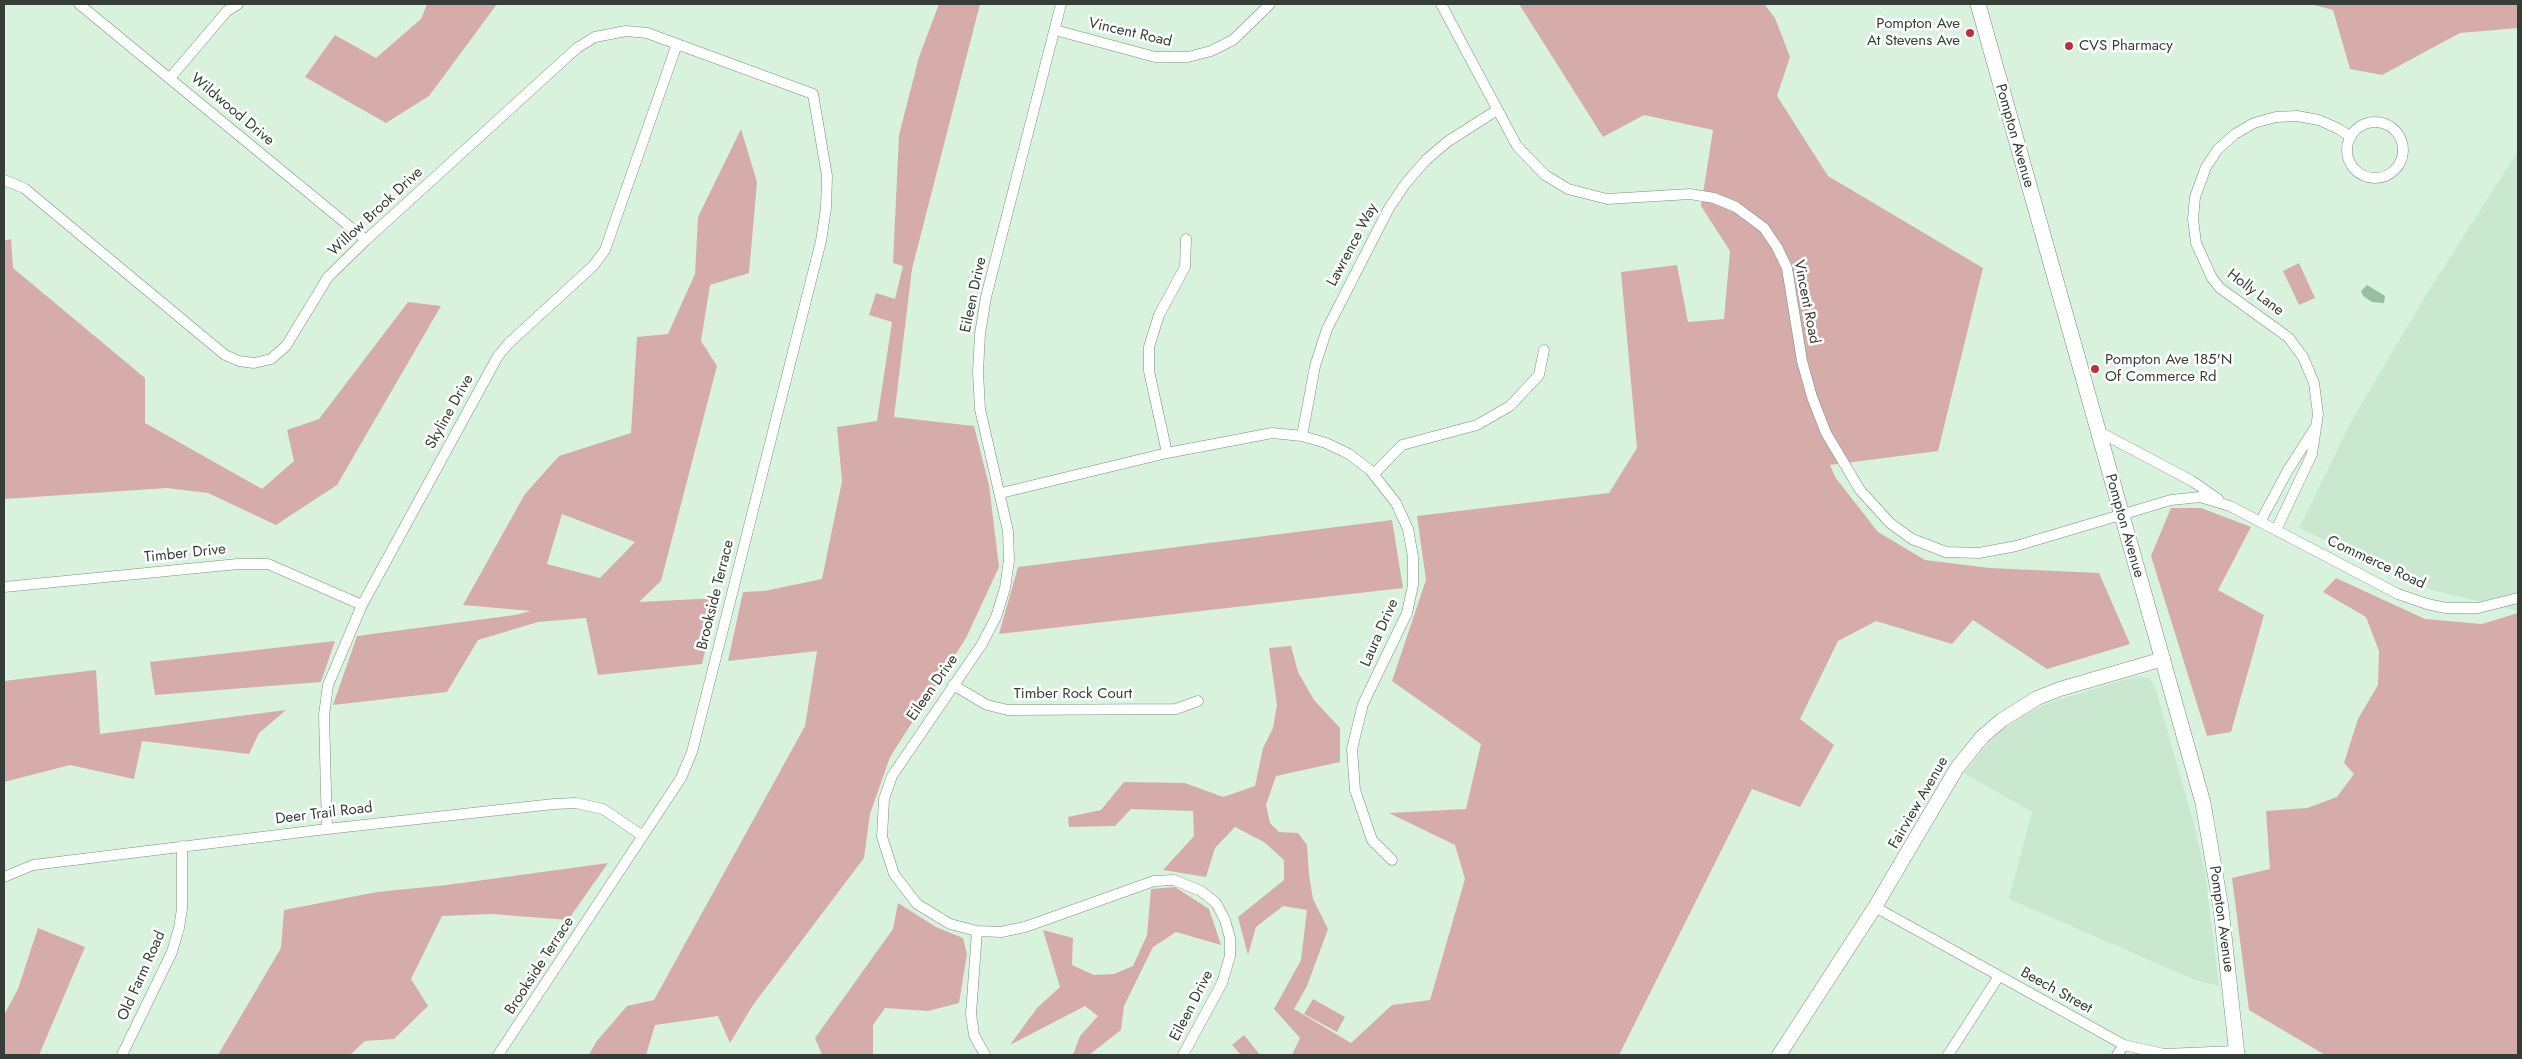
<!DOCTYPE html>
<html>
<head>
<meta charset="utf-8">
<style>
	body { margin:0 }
	#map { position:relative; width:2522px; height:1059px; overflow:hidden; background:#d9f2de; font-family:Jost,sans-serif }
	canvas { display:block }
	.frame { position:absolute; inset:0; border:5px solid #343e37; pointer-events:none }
</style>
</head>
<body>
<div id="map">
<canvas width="2522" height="1059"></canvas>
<div class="frame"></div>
</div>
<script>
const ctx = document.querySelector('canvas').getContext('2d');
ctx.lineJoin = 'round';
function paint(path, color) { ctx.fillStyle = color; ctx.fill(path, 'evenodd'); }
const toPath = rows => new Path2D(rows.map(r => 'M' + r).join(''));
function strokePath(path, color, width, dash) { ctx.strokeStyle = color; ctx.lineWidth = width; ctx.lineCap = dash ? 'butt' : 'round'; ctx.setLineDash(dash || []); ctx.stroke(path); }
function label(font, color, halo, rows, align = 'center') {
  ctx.font = font + ' Jost,sans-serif'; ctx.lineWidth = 5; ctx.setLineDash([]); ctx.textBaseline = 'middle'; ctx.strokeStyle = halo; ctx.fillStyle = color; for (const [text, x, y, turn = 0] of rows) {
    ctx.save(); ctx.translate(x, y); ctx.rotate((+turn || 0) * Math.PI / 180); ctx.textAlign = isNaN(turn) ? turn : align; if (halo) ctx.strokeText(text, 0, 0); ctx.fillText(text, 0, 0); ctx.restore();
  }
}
paint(toPath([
	[2518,151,2518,611,2432,590,2299,528,2351,422,2424,298],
	[2138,676,2149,678,2155,687,2195,828,2205,873,2219,986,2195,980,2009,899,2032,812,1964,773,1995,735,2031,711,2054,701]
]), '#c9e8cf');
paint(toPath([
	[427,4,497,4,429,96,386,123,305,77,335,35,376,58,421,19],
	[939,4,980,4,912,269,894,417,974,426,989,485,999,567,966,638,890,757,870,814,864,858,753,1005,730,1043,718,1016,655,1025,646,1055,589,1055,596,1042,627,1006,654,1000,805,726,817,651,728,661,743,592,764,591,822,579,842,481,837,427,877,421,892,322,869,315,876,293,895,299,903,266,893,263,899,135,919,57],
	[1519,4,1764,4,1775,18,1790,57,1777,96,1828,176,1983,268,1938,451,1830,465,1835,477,1878,532,1925,560,1990,568,2099,573,2130,644,2047,669,1973,620,1952,644,1876,621,1838,641,1800,719,1834,745,1800,807,1752,789,1619,1055,1292,1055,1300,1038,1274,1009,1301,960,1307,910,1283,906,1256,927,1248,955,1238,917,1284,880,1284,860,1264,842,1235,827,1215,848,1206,877,1163,870,1194,836,1193,811,1131,809,1115,826,1069,827,1068,817,1101,810,1124,782,1185,783,1223,797,1255,786,1263,748,1273,728,1277,705,1269,648,1291,646,1298,672,1314,700,1340,728,1340,762,1276,776,1266,805,1270,823,1279,832,1298,833,1307,845,1309,875,1313,899,1328,929,1307,986,1294,1009,1351,1043,1392,1005,1430,1000,1465,879,1455,845,1389,813,1466,809,1481,744,1392,681,1426,580,1417,516,1609,493,1637,448,1621,272,1677,265,1688,322,1724,319,1730,251,1701,206,1713,130,1644,115,1603,137],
	[2310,4,2518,4,2518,28,2460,33,2382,75,2350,69,2333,10],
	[741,129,757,182,749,273,710,285,701,341,717,366,661,581,639,602,718,598,702,664,598,675,586,618,538,622,478,640,447,692,333,705,357,636,515,615,531,611,463,605,525,494,559,456,631,433,637,337,668,334,695,274,698,217],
	[562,514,635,542,600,578,547,564],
	[11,239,13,268,145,378,145,423,262,489,294,461,287,430,319,419,408,302,441,306,337,485,276,525,208,493,167,488,4,499,4,241],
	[2299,263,2315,298,2299,305,2283,271],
	[2171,508,2201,508,2251,527,2218,590,2264,615,2231,732,2207,736,2151,556],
	[1392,520,1403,588,999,634,1018,567],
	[2336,578,2425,619,2482,624,2518,613,2518,1055,2325,1055,2249,1010,2232,878,2270,869,2266,811,2307,808,2337,797,2354,774,2344,763,2358,719,2378,685,2379,651,2366,617,2323,592],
	[335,641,321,682,155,695,150,662],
	[96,670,100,734,286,710,259,733,249,754,142,741,134,779,70,765,4,782,4,681],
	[608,863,568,920,492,914,442,916,411,979,428,1006,394,1039,365,1041,350,1055,218,1055,281,948,284,910,377,892,447,885],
	[1175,887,1209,909,1221,945,1176,932,1153,947,1124,1006,1121,1030,1089,1055,1073,1055,1080,1036,1098,1016,1085,1006,1010,1045,1037,1008,1060,987,1043,930,1073,938,1072,965,1094,975,1114,974,1133,966,1147,935,1151,889],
	[898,903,936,927,963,938,967,954,959,1003,928,1011,885,1008,873,1025,873,1055,822,1055,815,1038,893,929],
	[38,928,85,947,39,1055,4,1055,4,1015,18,989],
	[1313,999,1345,1017,1337,1032,1304,1014],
	[1244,1035,1260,1055,1241,1055,1232,1045]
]), '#d6acaa');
paint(toPath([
	[2367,285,2385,296,2384,303,2372,302,2363,296,2361,291]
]), '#98bfa1');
const minor = toPath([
	[79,4,366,240],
	[1061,4,986,297,980,334,978,372,980,409,1008,531,1009,560,1005,588,996,617,982,644,892,776,884,799,882,837,894,874,917,904,950,924,977,931,1001,932,1025,927,1154,881,1174,880,1201,891,1216,903,1225,920,1230,938,1230,956,1222,983,1183,1055],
	[1441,4,1517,146,1545,175,1568,189,1607,199,1690,194,1714,198,1736,207,1764,228,1777,247,1787,268,1802,361,1812,397,1826,433,1860,490,1890,523,1912,539,1946,552,1979,553,2016,546,2171,500,2200,497,2230,506,2398,594,2427,604,2446,608,2478,608,2518,598],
	[1055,30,1155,57,1188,57,1211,51,1233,40,1270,4],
	[170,78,227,11,238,4],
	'2347 150a28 28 0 1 1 56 0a28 28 0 1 1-56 0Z',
	[4,180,24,188,225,355,239,361,254,363,271,359,286,346,328,277,366,240,577,48,595,37,626,31,647,33,813,94,827,176,826,208,821,241,692,752,681,778,498,1055],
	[2096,430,2192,481,2218,499],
	[1302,436,1315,366,1327,329,1389,208,1406,183,1426,160,1447,142,1497,110],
	[1167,453,1149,371,1149,347,1159,315,1185,267,1186,239],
	[1374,474,1402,445,1477,425,1510,406,1539,375,1544,350],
	[1001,493,1167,453,1272,433,1302,436,1326,443,1349,454,1370,470,1396,503,1408,529,1413,557,1413,585,1407,613,1363,704,1352,749,1355,790,1372,840,1392,860],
	[2260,522,2288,470,2315,428],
	[2276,530,2312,454,2318,414,2314,383,2303,357,2289,338,2220,288,2212,278,2196,243,2193,219,2195,197,2206,167,2218,149,2235,134,2254,123,2276,117,2297,116,2319,120,2339,129,2351,137],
	[4,587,238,564,268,564,362,605],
	[953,685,987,705,1008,710,1176,709,1198,701],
	[327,829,324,715,328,685,362,605,498,356,509,343,593,266,605,250,677,44],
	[4,877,33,865,327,829,554,804,576,803,603,809,643,836],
	[1875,907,2124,1045,2164,1054,2236,1051],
	[977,931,971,1014,974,1035,985,1055],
	[122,1055,172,952,179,928,182,909,182,846],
	[1948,1055,1999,976],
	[2117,1055,2124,1045]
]);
const secondary = toPath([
	[1779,1055,1875,907,1957,768,1982,737,2002,720,2037,698,2060,689,2163,659]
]);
const primary = toPath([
	[1978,4,2203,803,2221,908,2237,1055]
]);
strokePath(minor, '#7a907e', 11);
strokePath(secondary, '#7a907e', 15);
strokePath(primary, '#7a907e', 16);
strokePath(minor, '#fff', 10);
strokePath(secondary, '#fff', 14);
strokePath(primary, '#fff', 15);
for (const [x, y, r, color] of [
	[1970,33,5,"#bf2f3a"],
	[2069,46,5,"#bf2f3a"],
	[2095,369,5,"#bf2f3a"]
]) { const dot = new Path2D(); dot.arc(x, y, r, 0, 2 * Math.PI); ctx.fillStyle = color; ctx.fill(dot); strokePath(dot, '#fff', 2); }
label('15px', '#343e37', '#fff', [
	["Pompton Ave",1960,24,"right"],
	["At Stevens Ave",1960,41,"right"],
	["CVS Pharmacy",2079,46],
	["Pompton Ave 185'N",2105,360],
	["Of Commerce Rd",2105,377]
], 'left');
label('15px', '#343e37', '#fff', [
	["Vincent Road",1130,33,13],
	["Wildwood Drive",232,110,40],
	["Pompton Avenue",2014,136,74],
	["Willow Brook Drive",376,212,-43],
	["Lawrence Way",1353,245,-62],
	["Holly Lane",2255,293,37],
	["Eileen Drive",974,295,-78],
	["Vincent Road",1806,302,79],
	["Skyline Drive",450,412,-61],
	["Pompton Avenue",2124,526,74],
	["Timber Drive",185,554,-6],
	["Commerce Road",2376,563,25],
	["Brookside Terrace",716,595,-76],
	["Laura Drive",1380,633,-66],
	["Eileen Drive",933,688,-55],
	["Timber Rock Court",1073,694],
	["Fairview Avenue",1919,803,-60],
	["Deer Trail Road",324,814,-7],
	["Pompton Avenue",2221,919,82],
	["Brookside Terrace",540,966,-57],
	["Old Farm Road",142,976,-66],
	["Beech Street",2056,991,29],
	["Eileen Drive",1192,1006,-63]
]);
</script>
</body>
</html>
